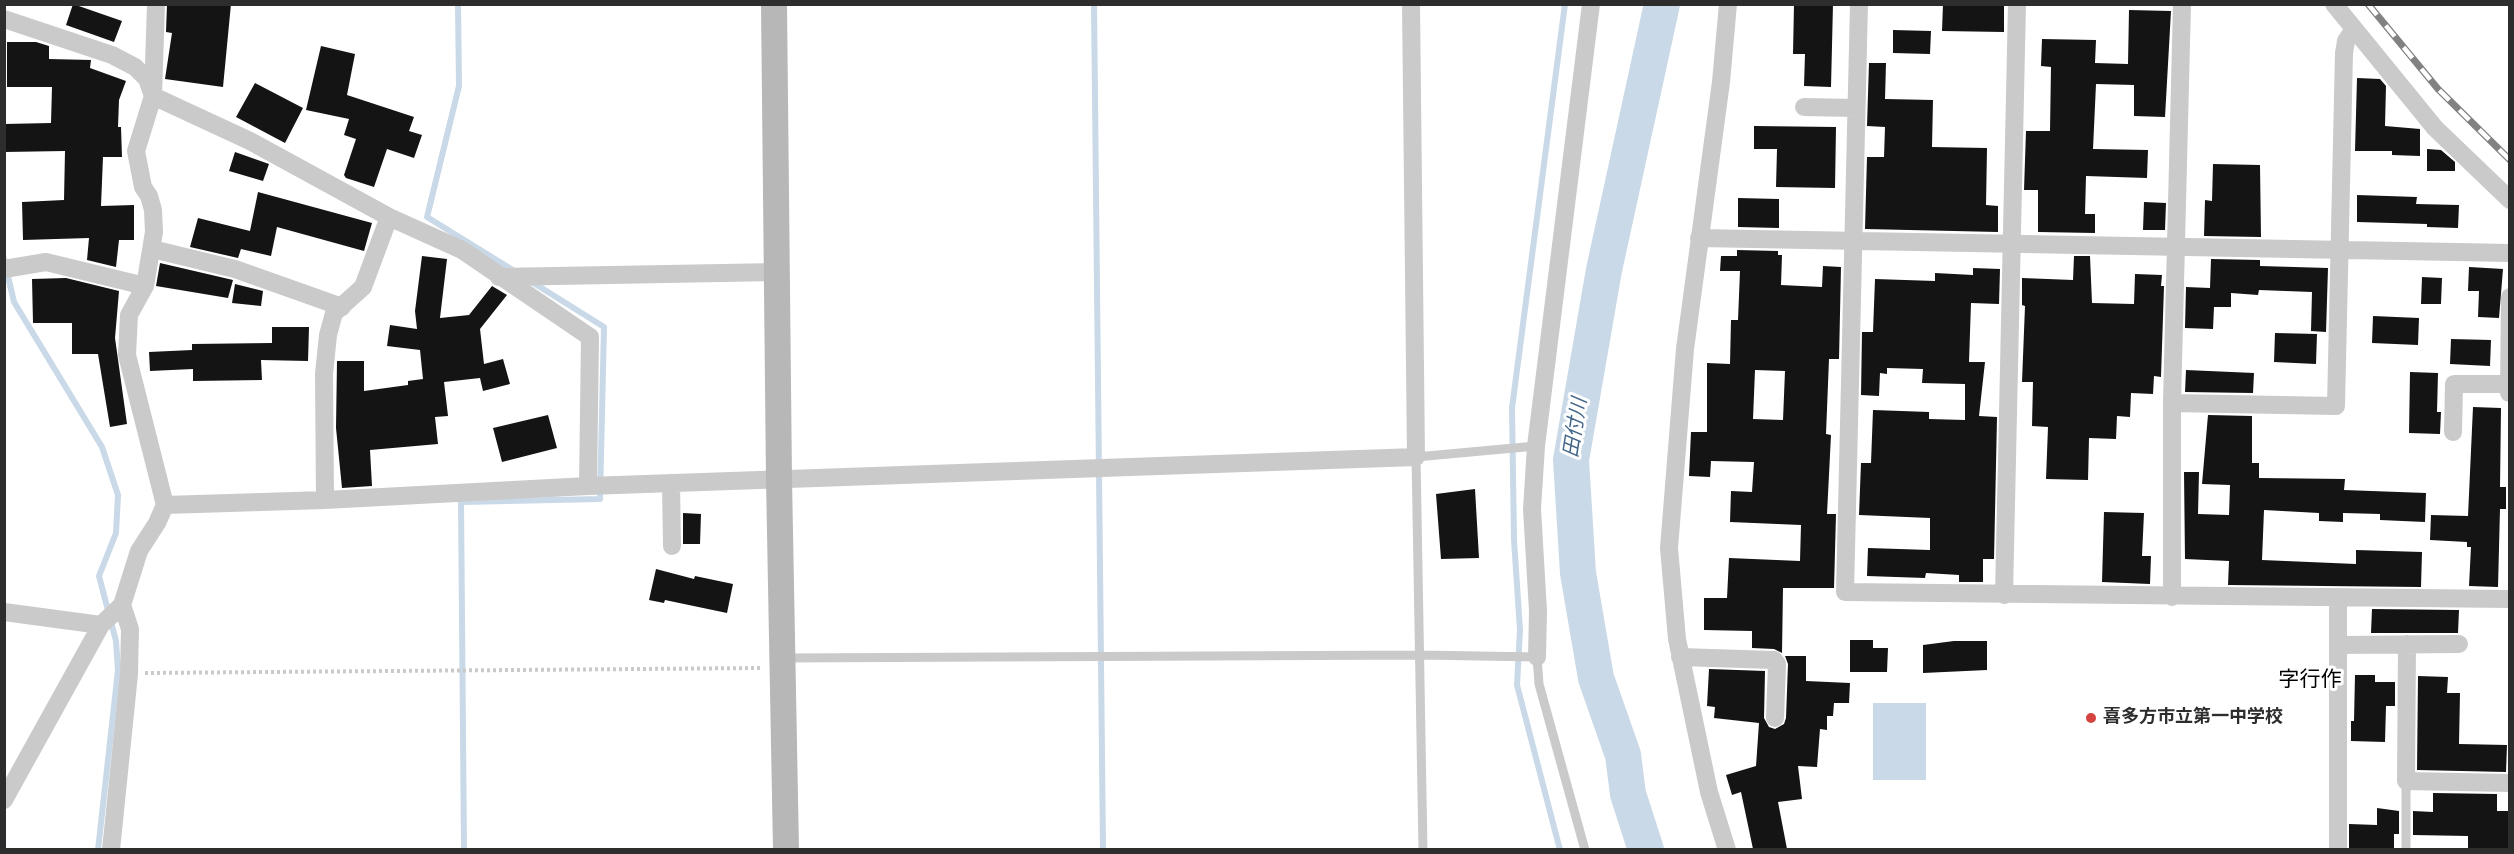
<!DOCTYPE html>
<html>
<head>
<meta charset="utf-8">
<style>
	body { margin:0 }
	#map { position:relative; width:2514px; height:854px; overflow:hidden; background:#fff; font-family:"Source Sans 3",sans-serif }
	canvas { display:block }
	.frame { position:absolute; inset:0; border:6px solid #2d2d2d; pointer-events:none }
</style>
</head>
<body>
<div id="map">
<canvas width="2514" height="854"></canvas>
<div class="frame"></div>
</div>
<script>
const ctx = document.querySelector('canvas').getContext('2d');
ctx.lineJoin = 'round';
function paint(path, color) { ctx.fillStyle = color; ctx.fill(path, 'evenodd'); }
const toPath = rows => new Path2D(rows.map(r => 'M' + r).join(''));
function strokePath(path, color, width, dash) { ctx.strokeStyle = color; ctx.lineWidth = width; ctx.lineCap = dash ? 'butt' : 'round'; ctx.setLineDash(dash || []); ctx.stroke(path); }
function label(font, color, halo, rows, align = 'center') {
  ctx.font = font + ' "Source Sans 3","Noto Sans JP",sans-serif'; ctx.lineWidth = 6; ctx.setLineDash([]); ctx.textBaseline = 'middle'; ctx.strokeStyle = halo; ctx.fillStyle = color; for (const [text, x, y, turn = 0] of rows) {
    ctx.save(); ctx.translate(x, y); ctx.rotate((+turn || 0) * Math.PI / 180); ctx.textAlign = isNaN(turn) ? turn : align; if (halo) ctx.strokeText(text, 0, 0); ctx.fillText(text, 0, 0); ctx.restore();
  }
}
paint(toPath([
	[1873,703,1926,703,1926,780,1873,780]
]), '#c9d9e8');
strokePath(toPath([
	[458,4,459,86,427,217,516,272],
	[1094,4,1103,850],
	[4,259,14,302,102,447,118,495,116,533,99,576,116,641,118,670,98,850],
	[464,850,461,502,600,499,604,327,532,282],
	[1560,850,1517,685,1520,630,1514,540,1512,408,1565,4]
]), '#c9d9e8', 6);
strokePath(toPath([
	[1646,850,1628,794,1623,755,1596,678,1578,573,1571,460,1604,270,1662,4]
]), '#c9d9e8', 36);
paint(toPath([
	[73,4,122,21,114,42,66,25],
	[167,4,231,4,223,87,165,79,172,33,166,32],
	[1794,4,1833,4,1831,87,1804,86,1805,54,1793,54],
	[1943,4,2004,4,2004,32,1942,31],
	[2129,10,2171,11,2165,117,2134,116,2134,85,2096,84,2093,149,2148,150,2147,178,2086,176,2085,214,2095,214,2095,233,2038,232,2038,190,2024,190,2026,131,2050,131,2051,67,2041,66,2042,39,2096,40,2095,63,2128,64],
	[1893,30,1931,31,1930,54,1893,53],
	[7,42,36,42,49,46,49,59,91,60,90,68,126,81,119,100,118,127,121,127,122,157,103,157,101,206,134,205,134,240,119,240,116,267,87,260,89,238,23,240,22,202,64,200,65,151,4,152,4,124,51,123,52,87,7,87],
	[321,46,355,54,347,95,414,117,409,131,422,135,414,158,387,149,374,187,346,178,344,175,356,139,344,135,349,119,306,110],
	[1869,63,1886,63,1885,99,1933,100,1932,147,1987,148,1986,205,1998,206,1998,232,1865,229,1867,157,1884,157,1885,127,1867,126],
	[2357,78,2380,79,2386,86,2385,126,2420,129,2420,156,2392,155,2392,151,2355,151],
	[255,83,303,108,285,143,236,117],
	[1754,126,1836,127,1835,188,1776,187,1777,149,1754,149],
	[2427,149,2441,150,2455,162,2455,171,2427,171],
	[235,152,269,164,263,181,229,171],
	[2213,164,2260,165,2261,237,2204,236,2205,200,2212,201],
	[258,192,372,223,364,251,277,227,271,256,241,249,238,258,190,247,198,218,250,231],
	[2357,195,2417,197,2416,204,2459,205,2458,228,2427,227,2427,224,2357,222],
	[1738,198,1779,199,1779,228,1738,227],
	[2144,202,2166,203,2165,230,2143,230],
	[1737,250,1778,251,1778,255,1782,255,1781,285,1822,287,1823,266,1841,267,1839,359,1829,359,1826,434,1831,435,1827,514,1836,514,1834,588,1783,588,1782,653,1774,649,1752,648,1752,631,1704,630,1704,598,1727,598,1729,558,1800,561,1801,525,1730,522,1731,491,1752,492,1754,462,1711,461,1710,477,1689,476,1691,432,1707,432,1707,363,1730,364,1731,320,1738,320,1740,271,1720,271,1721,256,1737,256],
	[1755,370,1785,371,1783,420,1753,419],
	[422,256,447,259,440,318,469,315,492,286,507,295,480,329,484,364,503,359,510,384,483,391,480,378,444,382,448,416,435,417,438,444,370,450,372,486,342,488,336,428,337,361,364,361,364,391,408,385,408,381,423,379,420,350,387,346,390,325,417,329,415,311],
	[2074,256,2090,256,2092,303,2134,304,2135,274,2162,275,2161,286,2164,286,2161,377,2154,376,2153,394,2131,393,2130,417,2117,416,2116,439,2089,438,2088,480,2046,479,2048,427,2032,426,2033,382,2022,382,2025,306,2022,305,2022,278,2073,280],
	[2211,259,2260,260,2260,266,2328,268,2326,332,2311,331,2312,292,2259,290,2258,295,2231,293,2231,307,2214,307,2213,329,2185,328,2186,287,2210,288],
	[160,263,233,280,228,298,156,286],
	[2469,267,2503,269,2499,318,2478,317,2479,291,2468,291],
	[1973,268,2000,269,1999,304,1971,303,1969,362,1985,362,1979,416,1997,417,1994,559,1983,559,1983,582,1959,582,1959,575,1926,573,1925,578,1867,576,1868,548,1930,550,1930,518,1859,515,1861,463,1871,463,1873,410,1929,412,1929,419,1965,420,1965,384,1922,383,1923,369,1887,368,1887,374,1880,373,1879,396,1861,395,1862,332,1873,332,1875,279,1935,281,1935,273,1973,275],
	[2422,277,2442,278,2441,304,2421,304],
	[66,278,119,291,115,338,127,424,110,427,98,354,72,354,72,323,33,323,32,279],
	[235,284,263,291,261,306,232,303],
	[2373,316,2419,318,2418,345,2372,343],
	[272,327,309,327,308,361,261,360,262,380,193,381,193,369,150,371,149,352,192,350,192,344,272,343],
	[2275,333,2317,334,2316,364,2274,362],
	[2451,339,2491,340,2490,366,2450,364],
	[2186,370,2254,373,2253,393,2185,392],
	[2410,372,2438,373,2437,412,2441,412,2440,434,2409,433],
	[2473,407,2501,408,2500,487,2506,487,2506,509,2500,509,2498,587,2469,586,2471,547,2467,547,2467,542,2430,540,2431,515,2468,516],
	[548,415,557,448,502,462,493,428],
	[2208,415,2252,416,2252,463,2259,463,2259,478,2345,479,2344,490,2426,493,2425,522,2380,520,2380,514,2343,513,2343,522,2319,521,2319,513,2264,510,2262,560,2356,564,2356,550,2422,552,2421,587,2228,585,2229,561,2185,559,2184,472,2199,472,2198,514,2229,515,2230,485,2202,484],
	[1475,489,1479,558,1441,559,1436,494],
	[2104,512,2144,513,2142,556,2151,556,2150,584,2102,582],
	[683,513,701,514,700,544,683,544],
	[656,569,694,579,695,576,733,584,727,613,665,600,664,603,649,600],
	[2372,609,2459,610,2458,633,2371,633],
	[1850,640,1873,640,1873,648,1888,648,1887,672,1850,672],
	[1987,641,1987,670,1923,673,1923,645,1954,641],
	[1785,656,1806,656,1806,681,1850,683,1849,703,1834,703,1833,716,1827,716,1827,730,1820,729,1817,767,1798,766,1802,799,1778,802,1787,849,1753,849,1741,792,1732,795,1726,775,1756,766,1759,723,1714,718,1715,707,1707,706,1709,669,1765,671,1764,718,1769,727,1775,729,1784,724,1786,718,1788,664],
	[2355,675,2375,675,2375,682,2395,682,2395,706,2386,706,2385,742,2351,741,2351,721,2354,721],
	[2418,676,2448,677,2447,693,2460,693,2459,744,2507,745,2506,772,2417,770],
	[2433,793,2497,794,2497,811,2510,811,2509,849,2468,849,2468,836,2413,835,2413,811,2433,812],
	[2377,808,2399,811,2399,834,2394,834,2394,849,2349,849,2349,824,2377,825]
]), '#141414');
strokePath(toPath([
	[145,673,761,668]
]), '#cacaca', 4, [3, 3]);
strokePath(toPath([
	[784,658,1421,655,1537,657,1539,684,1585,850],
	[1423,850,1416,457,1536,446],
	[2406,850,2406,781]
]), '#cacaca', 9);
strokePath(toPath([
	[1859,4,1845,592,2510,599],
	[2334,4,2435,128,2510,200],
	[4,19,112,55,135,67,147,79,153,96,250,141,389,217,462,250,590,337,588,486],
	[1804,107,1856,108],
	[1699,238,2510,253],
	[152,249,235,269,342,307],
	[4,269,46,262,145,286],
	[499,277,778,272],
	[2509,393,2510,297],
	[2172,403,2336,406,2344,53,2346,41,2354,29],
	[2453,432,2454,384,2508,384],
	[671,483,672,546],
	[325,500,324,374,328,335,334,313,363,287,389,217],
	[165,505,325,500,588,486,1416,457,1411,4],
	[2004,595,2017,4],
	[2172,597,2172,403,2182,4],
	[4,612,101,625],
	[2407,644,2406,781,2510,783],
	[2338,645,2459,644],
	[1537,657,1538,611,1532,509,1536,446,1591,4],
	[1680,657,1774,660,1777,664,1775,718],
	[4,800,101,625,122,605,139,551,157,523,165,505,127,355,129,315,145,286,154,232,153,210,149,196,143,187,136,151,153,96,156,4],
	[111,850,129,674,130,629,122,605],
	[1727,850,1709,792,1677,639,1669,548,1685,349,1721,82,1728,4],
	[2338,850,2338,599]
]), '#cacaca', 18);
strokePath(toPath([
	[774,4,779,479,786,850]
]), '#b7b7b7', 26);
const rail = toPath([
	[2368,4,2438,89,2510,160]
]);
strokePath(rail, '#828282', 7);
strokePath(rail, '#fff', 4.5, [14]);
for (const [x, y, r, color] of [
	[2091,718,6,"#d5433e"]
]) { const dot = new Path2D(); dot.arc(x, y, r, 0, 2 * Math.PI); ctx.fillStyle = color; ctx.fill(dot); strokePath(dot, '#fff', 2); }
label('bold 18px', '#2d2d2d', '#fff', [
	["喜多方市立第一中学校",2103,718]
], 'left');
label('italic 20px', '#436688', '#fff', [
	["田付川",1577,428,-81]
]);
label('21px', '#000', '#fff', [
	["字行作",2310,681]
]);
</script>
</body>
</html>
